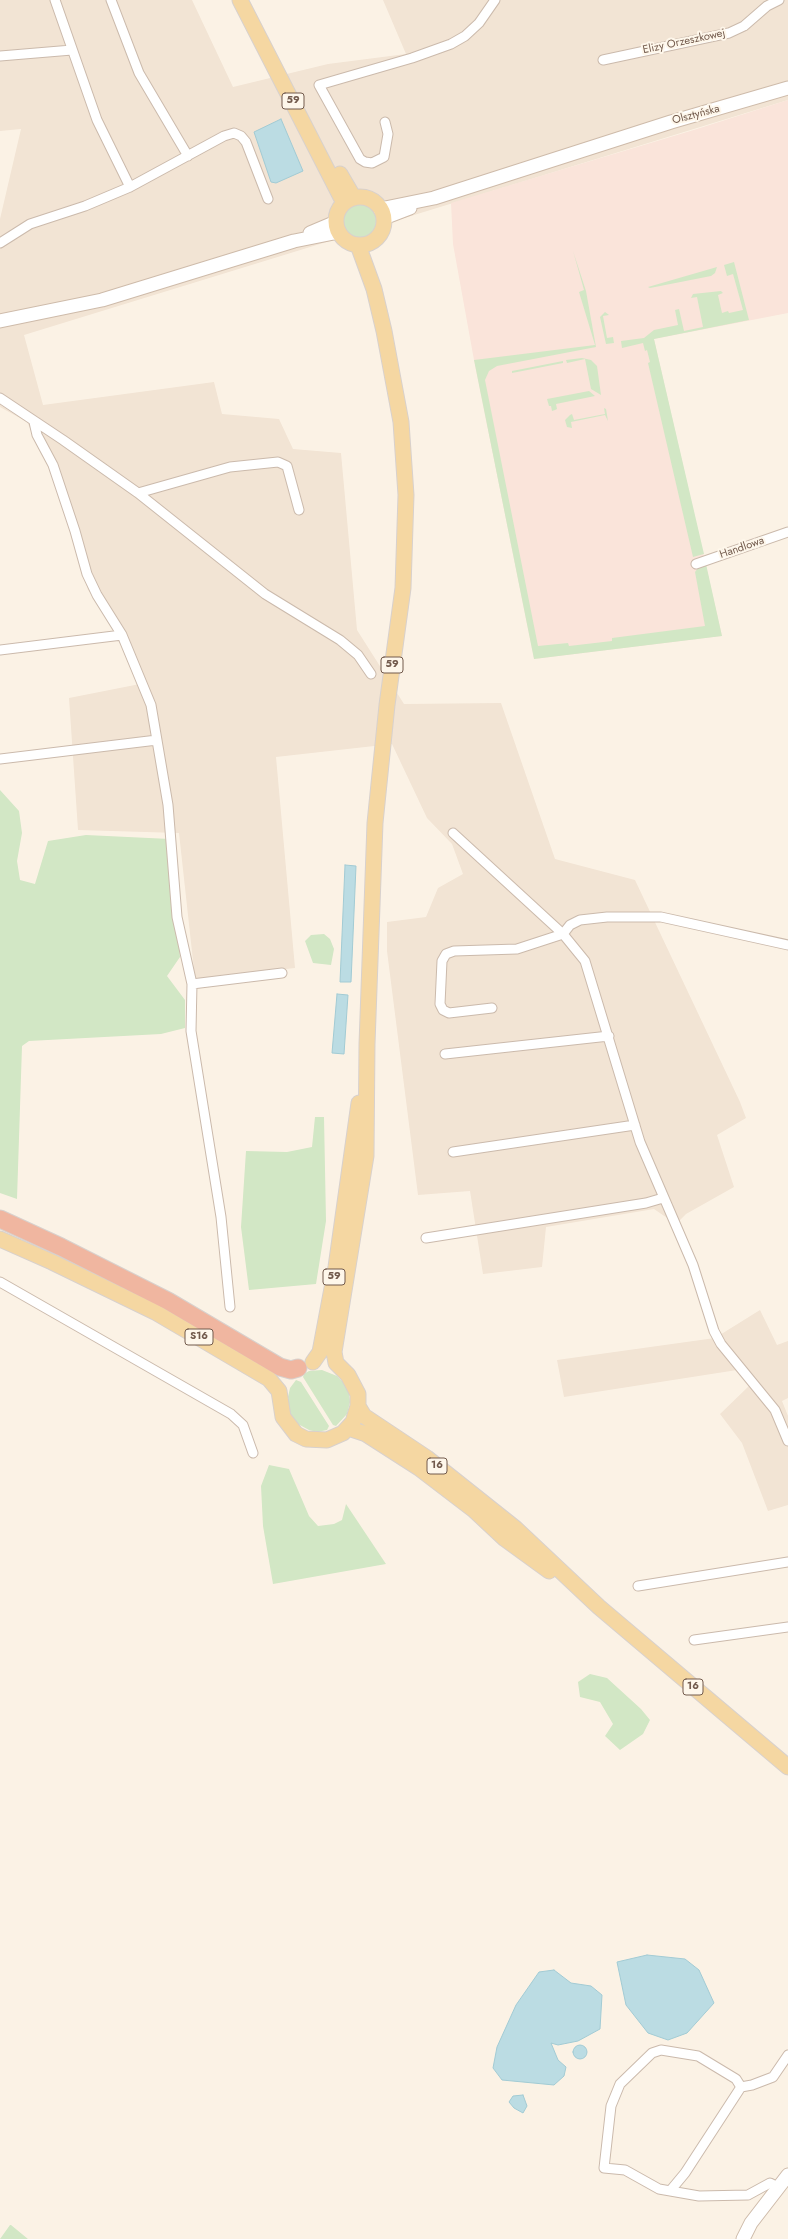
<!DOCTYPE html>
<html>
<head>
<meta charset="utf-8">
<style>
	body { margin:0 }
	canvas { display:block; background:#fbf2e5 }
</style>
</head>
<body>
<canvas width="788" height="2239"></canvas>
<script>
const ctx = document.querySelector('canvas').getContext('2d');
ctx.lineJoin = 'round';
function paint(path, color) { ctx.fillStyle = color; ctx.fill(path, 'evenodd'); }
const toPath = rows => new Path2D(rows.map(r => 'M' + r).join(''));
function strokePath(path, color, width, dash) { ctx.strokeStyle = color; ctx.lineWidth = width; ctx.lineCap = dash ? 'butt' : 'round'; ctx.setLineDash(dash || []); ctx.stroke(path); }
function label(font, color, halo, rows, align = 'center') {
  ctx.font = font + ' Jost,sans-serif'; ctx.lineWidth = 4; ctx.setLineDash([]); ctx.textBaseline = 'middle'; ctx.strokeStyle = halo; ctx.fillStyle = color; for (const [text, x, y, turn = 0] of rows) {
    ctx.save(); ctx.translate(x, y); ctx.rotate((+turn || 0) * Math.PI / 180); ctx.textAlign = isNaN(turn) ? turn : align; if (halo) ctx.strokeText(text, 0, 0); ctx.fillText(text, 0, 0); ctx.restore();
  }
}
paint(toPath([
	[0,0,192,0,233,87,328,64,406,54,383,0,788,0,788,100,24,335,43,405,214,382,222,414,279,419,293,449,341,453,357,630,404,704,501,703,555,859,635,880,740,1102,746,1118,717,1135,734,1187,686,1214,676,1224,654,1209,546,1227,542,1267,483,1274,470,1191,418,1195,387,951,387,922,426,917,438,888,463,874,452,844,427,818,392,744,276,757,295,968,195,979,179,833,78,830,69,698,145,683,124,636,88,590,54,476,27,422,0,407,0,219,21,129,0,131],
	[760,1310,777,1345,788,1341,788,1398,782,1401,788,1416,788,1505,768,1511,742,1443,720,1414,750,1385,737,1370,564,1397,557,1360,715,1338]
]), '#f2e4d4');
paint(toPath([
	[788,100,788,313,654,339,722,636,534,659,474,360,453,244,451,203,697,129]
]), '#fae4da');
paint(toPath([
	'342 221a17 17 0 1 1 34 0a17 17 0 1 1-34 0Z',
	[573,251,586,291,596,347,497,366,489,371,485,380,538,646,568,643,569,646,612,641,612,638,705,626,695,572,698,568,706,564,722,636,534,659,474,360,595,345,579,292,584,290],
	[734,262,749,320,654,339,704,554,693,557,648,363,650,362,647,350,645,351,643,343,622,348,621,341,644,338,654,330,678,325,675,310,679,309,684,331,703,327,697,297,691,298,693,294,721,291,723,293,718,295,722,313,728,311,729,313,743,310,733,274,727,276,724,265],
	[717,267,715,273,711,276,650,288,648,287],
	[605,312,609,315,603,316,607,338,613,337,614,343,606,344,600,317],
	[582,358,591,360,597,366,601,395,591,389,585,359,567,363,566,360],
	[563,361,563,363,512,373,512,371],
	[589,391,595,396,556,404,557,409,555,410,552,411,551,406,549,406,547,399],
	[604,408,606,409,608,421,605,415,571,422,572,428,567,427,565,420,570,415,572,414,574,420,605,414],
	[0,790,19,811,22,833,17,861,20,880,35,884,48,841,86,835,170,839,180,957,167,976,185,1000,185,1028,161,1034,29,1041,22,1046,17,1199,0,1193],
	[324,934,330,939,334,949,331,965,313,963,305,941,311,935],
	[315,1117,324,1117,326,1221,316,1284,249,1290,241,1227,246,1151,287,1152,312,1147],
	[322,1370,337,1376,343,1382,349,1393,350,1402,347,1414,336,1426,333,1425,303,1377,304,1374,309,1371],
	[296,1380,301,1382,329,1426,327,1430,317,1432,309,1430,298,1424,292,1417,289,1409,288,1397,290,1388],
	[269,1465,289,1469,309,1516,318,1526,334,1524,342,1520,346,1504,386,1564,273,1584,263,1526,261,1486],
	[590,1674,607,1678,641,1709,650,1720,643,1734,620,1750,605,1736,613,1724,600,1702,580,1697,578,1682],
	[10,2225,11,2225,28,2239,0,2239]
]), '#d2e7c5');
const water = toPath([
	[281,119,303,171,276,183,271,182,254,132,281,119],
	[345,865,356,866,351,982,340,982,345,865],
	[337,994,348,995,344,1054,332,1053,337,994],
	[647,1955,685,1959,699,1970,714,2003,687,2033,668,2040,648,2033,626,2005,617,1962,647,1955],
	[554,1970,571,1983,591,1986,602,1995,600,2029,578,2041,558,2045,551,2043,558,2060,566,2067,564,2076,554,2085,502,2080,493,2068,497,2047,516,2005,539,1972,554,1970],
	'573 2052a7 7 0 1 1 14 0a7 7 0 1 1-14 0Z',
	[523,2095,527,2106,523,2113,514,2108,509,2102,513,2096,523,2095]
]);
paint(water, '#bbdce3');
strokePath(water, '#a2cbd4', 1);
const street = toPath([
	[55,0,97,120,130,187],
	[111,0,139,73,188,156],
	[0,56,72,50],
	[603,60,729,33,744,26,767,6,779,0],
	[385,122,388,134,384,157,372,163,365,162,360,159,319,85,412,58,451,44,465,36,479,23,495,0],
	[0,243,30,224,85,206,130,187,224,136,234,133,241,136,246,142,268,199],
	[0,398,63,440,138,493,265,594,340,640,358,655,371,674],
	[34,422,37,435,53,465,75,531,87,574,97,595,122,635,151,705,168,805,177,917,192,984,191,1031,221,1217,230,1307],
	[138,493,230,467,278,462,287,466,299,510],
	[696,564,788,532],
	[0,650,122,635],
	[0,759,157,740],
	[453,833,563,934,585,961,640,1142,693,1265,714,1331,721,1344,775,1410,788,1441],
	[192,984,282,973],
	[492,1008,449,1013,443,1010,440,1004,442,961,446,954,454,951,517,949,563,934,570,925,580,920,607,917,661,917,788,945],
	[445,1054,609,1036],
	[453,1152,635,1125],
	[426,1238,646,1203,663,1198],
	[0,1282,231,1414,243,1425,253,1453],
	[638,1586,788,1562],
	[694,1640,788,1627],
	[741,2087,736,2079,698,2056,661,2050,652,2053,620,2084,611,2106,604,2168,625,2170,659,2189,699,2196,748,2195,770,2183,778,2187],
	[670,2191,685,2173,741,2087,752,2085,773,2077,788,2055]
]);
const secondary = toPath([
	[380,209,434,198,671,122,788,88],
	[384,218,410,208],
	[310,233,336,222],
	[0,321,102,300,294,241,339,232],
	[743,2239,751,2223,788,2175]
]);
const primary = toPath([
	[240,0,344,203],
	[340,174,354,198],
	'336 221a24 24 0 1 1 48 0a24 24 0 1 1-48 0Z',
	[0,1239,52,1262,155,1312,269,1379,279,1391,283,1417,296,1434,306,1439,327,1440,343,1433,353,1422,358,1406,358,1394,348,1375,336,1363,334,1352,366,1156,367,1044,375,823,387,705,403,588,406,495,401,422,384,331,374,289,358,245],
	[313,1362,320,1352,336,1267,359,1103],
	[358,1406,364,1416,427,1458,515,1528,599,1607,788,1767],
	[348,1428,366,1434,419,1468,474,1510,505,1539,549,1571]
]);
const highway = toPath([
	[0,1219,61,1247,168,1301,280,1367,291,1370,298,1368]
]);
strokePath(street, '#cbbaac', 11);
strokePath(secondary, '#cebbaa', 15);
strokePath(primary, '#d8d1cd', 17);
strokePath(highway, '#d8d1cd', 19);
strokePath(street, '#fff', 9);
strokePath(secondary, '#fff', 13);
strokePath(primary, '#f5d7a2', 15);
strokePath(highway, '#f0b6a0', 17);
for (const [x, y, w] of [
	[293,101,22],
	[392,665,22],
	[334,1277,22],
	[199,1337,28],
	[437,1466,20],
	[693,1687,20]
]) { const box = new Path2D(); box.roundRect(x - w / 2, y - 8, w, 16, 3); ctx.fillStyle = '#fef7eb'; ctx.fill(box); strokePath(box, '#725a4c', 1); }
label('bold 10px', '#725a4c', null, [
	["59",293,101],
	["59",392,665],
	["59",334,1277],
	["S16",199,1337],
	["16",437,1466],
	["16",693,1687]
]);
label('11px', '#725a4c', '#fef7eb', [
	["Elizy Orzeszkowej",684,42,-12],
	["Olsztyńska",696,115,-15],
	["Handlowa",742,548,-19]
]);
</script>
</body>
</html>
